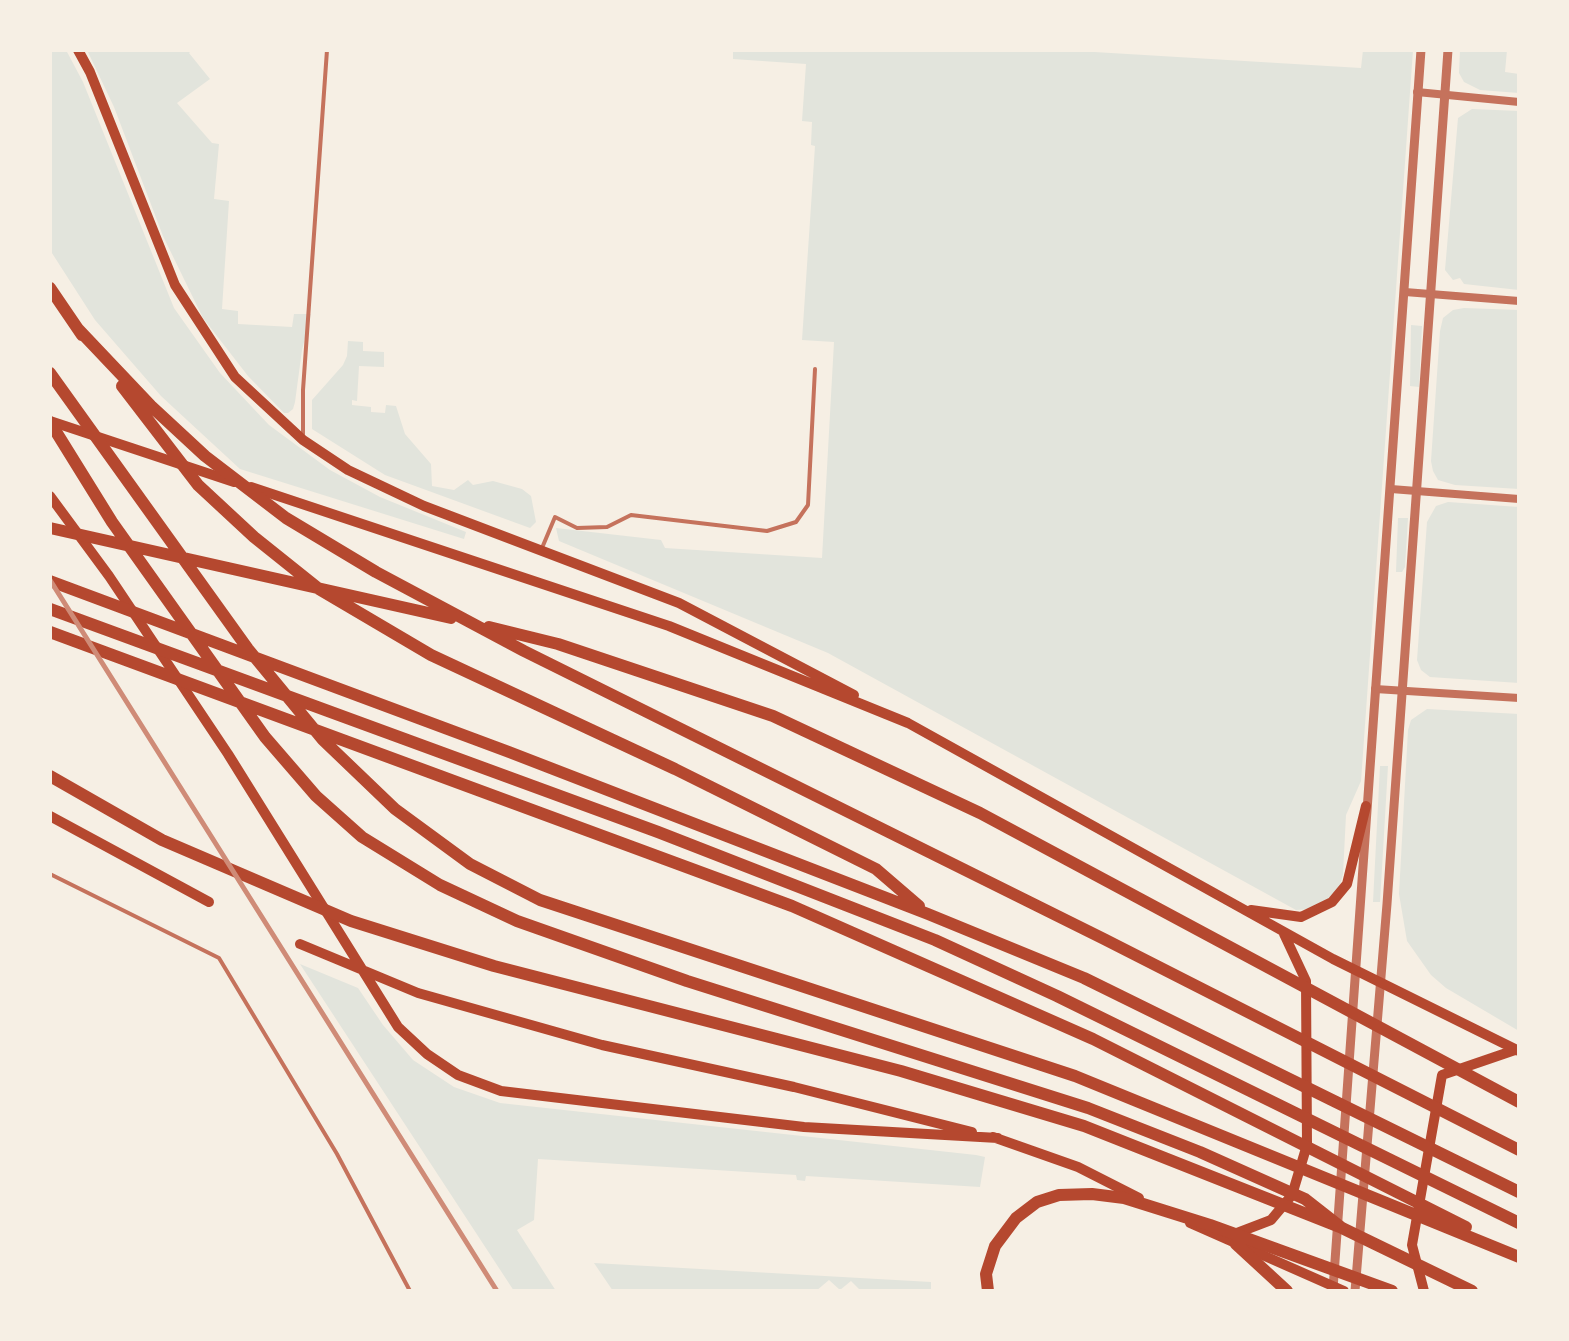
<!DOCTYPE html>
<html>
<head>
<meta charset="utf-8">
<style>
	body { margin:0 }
	#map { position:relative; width:1569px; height:1341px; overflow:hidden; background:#f6efe4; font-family:"Noto Serif",serif }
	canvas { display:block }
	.frame { position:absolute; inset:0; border:52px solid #f6efe4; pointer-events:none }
</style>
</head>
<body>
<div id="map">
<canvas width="1569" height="1341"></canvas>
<div class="frame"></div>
</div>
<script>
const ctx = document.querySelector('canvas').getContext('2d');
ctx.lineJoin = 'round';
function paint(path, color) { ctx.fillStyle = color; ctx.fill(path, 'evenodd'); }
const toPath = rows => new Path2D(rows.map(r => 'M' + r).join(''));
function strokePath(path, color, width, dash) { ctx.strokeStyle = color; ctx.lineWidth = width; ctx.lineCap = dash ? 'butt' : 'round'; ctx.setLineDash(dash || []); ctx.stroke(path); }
paint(toPath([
	[50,50,66,50,83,82,174,308,220,373,269,425,330,470,380,497,466,532,464,539,240,469,161,396,95,320,50,250],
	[87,50,192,50,189,53,210,79,177,103,212,143,219,144,214,199,229,201,222,309,238,311,238,324,292,327,294,314,311,314,302,350,295,402,293,409,288,413,284,413,248,376,203,318,163,236,114,107],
	[733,50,1061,50,1361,68,1363,50,1413,50,1361,781,1346,815,1343,874,1338,893,1312,909,1296,910,828,653,559,541,556,528,661,540,665,548,822,558,834,342,802,340,815,146,811,145,812,122,802,121,806,64,733,59],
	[1460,50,1507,50,1505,72,1519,74,1519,93,1480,90,1464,82,1459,73],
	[1472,109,1519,111,1519,290,1464,284,1460,278,1453,280,1445,270,1458,118],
	[1464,308,1519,310,1519,489,1455,485,1438,480,1433,471,1431,461,1440,331,1443,318,1453,310],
	[1411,325,1422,326,1419,387,1410,386],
	[348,341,363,342,363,351,384,352,384,367,359,366,357,401,352,400,352,405,371,407,371,412,385,413,386,405,396,406,405,434,431,464,432,486,454,490,468,480,473,485,493,481,522,489,531,496,536,522,530,528,385,475,312,429,312,400,343,365,347,356],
	[1448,502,1519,507,1519,683,1430,677,1421,670,1417,660,1427,522,1436,506],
	[1398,518,1408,518,1405,567,1402,572,1396,572],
	[1427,709,1519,714,1519,1031,1446,988,1431,975,1407,941,1399,894,1408,730,1411,720],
	[1380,766,1388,766,1380,902,1373,902],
	[300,964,358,988,383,1025,413,1060,454,1087,500,1103,976,1155,985,1157,980,1187,806,1176,805,1181,797,1180,796,1175,538,1159,534,1220,517,1230,556,1291,514,1291],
	[594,1263,931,1282,931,1291,861,1291,851,1281,840,1290,829,1280,816,1291,613,1291]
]), '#e2e4dc');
strokePath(toPath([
	[303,434,303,390,327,50],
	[542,548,555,517,577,528,607,527,631,515,767,531,796,522,808,505,815,369],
	[50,874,219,958,337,1154,410,1291]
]), '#c5725c', 4);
strokePath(toPath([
	[1417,92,1519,102],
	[1405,292,1519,301],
	[1391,489,1519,499],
	[1375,689,1519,698]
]), '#c5725c', 8);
strokePath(toPath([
	[1333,1289,1421,50],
	[1355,1291,1387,904,1448,50]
]), '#c5725c', 9);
strokePath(toPath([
	[78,50,90,72,175,285,235,377,303,440,348,470,424,506,679,603,854,695],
	[50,421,234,482],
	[251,487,669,626,908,723,1333,959,1519,1051],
	[50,496,109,576,228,754,398,1027,427,1054,458,1075,501,1091,804,1127,998,1138],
	[50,816,209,902],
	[1251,910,1301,917,1332,902,1347,884,1366,806],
	[300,944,418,993,602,1045,794,1087,972,1132],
	[993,1137,1078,1167,1139,1198],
	[1190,1223,1344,1291],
	[1237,1233,1271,1220,1292,1195,1307,1145,1306,981,1284,934],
	[1424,1291,1412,1245,1442,1075,1515,1050]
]), '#b5482f', 10);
strokePath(toPath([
	[50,288,82,335],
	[78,329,151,406,205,456,286,518,376,572,524,651,1104,939,1519,1150],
	[50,373,248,649,323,740,395,809,470,864,540,900,1075,1076,1519,1257],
	[122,386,198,485,254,537,319,589,431,655,675,769,876,869,919,906],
	[50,422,112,522,265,737,316,796,362,837,440,885,517,921,687,981,1088,1108,1200,1152,1305,1199,1342,1228],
	[50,528,451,618],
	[50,581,509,752,928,914,1084,978,1519,1192],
	[50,609,658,832,935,940,1057,996,1519,1223],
	[489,627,558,644,773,716,980,813,1519,1102],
	[50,632,792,906,1093,1039,1466,1227],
	[50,776,162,840,351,921,494,966,901,1071,1084,1126,1342,1228,1472,1291],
	[1236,1244,1287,1291],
	[988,1291,986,1274,995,1246,1016,1218,1037,1202,1059,1195,1092,1194,1124,1198,1210,1225,1392,1291]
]), '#b5482f', 12);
strokePath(toPath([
	[50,580,497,1291]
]), '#cf8b77', 5);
</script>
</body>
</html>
